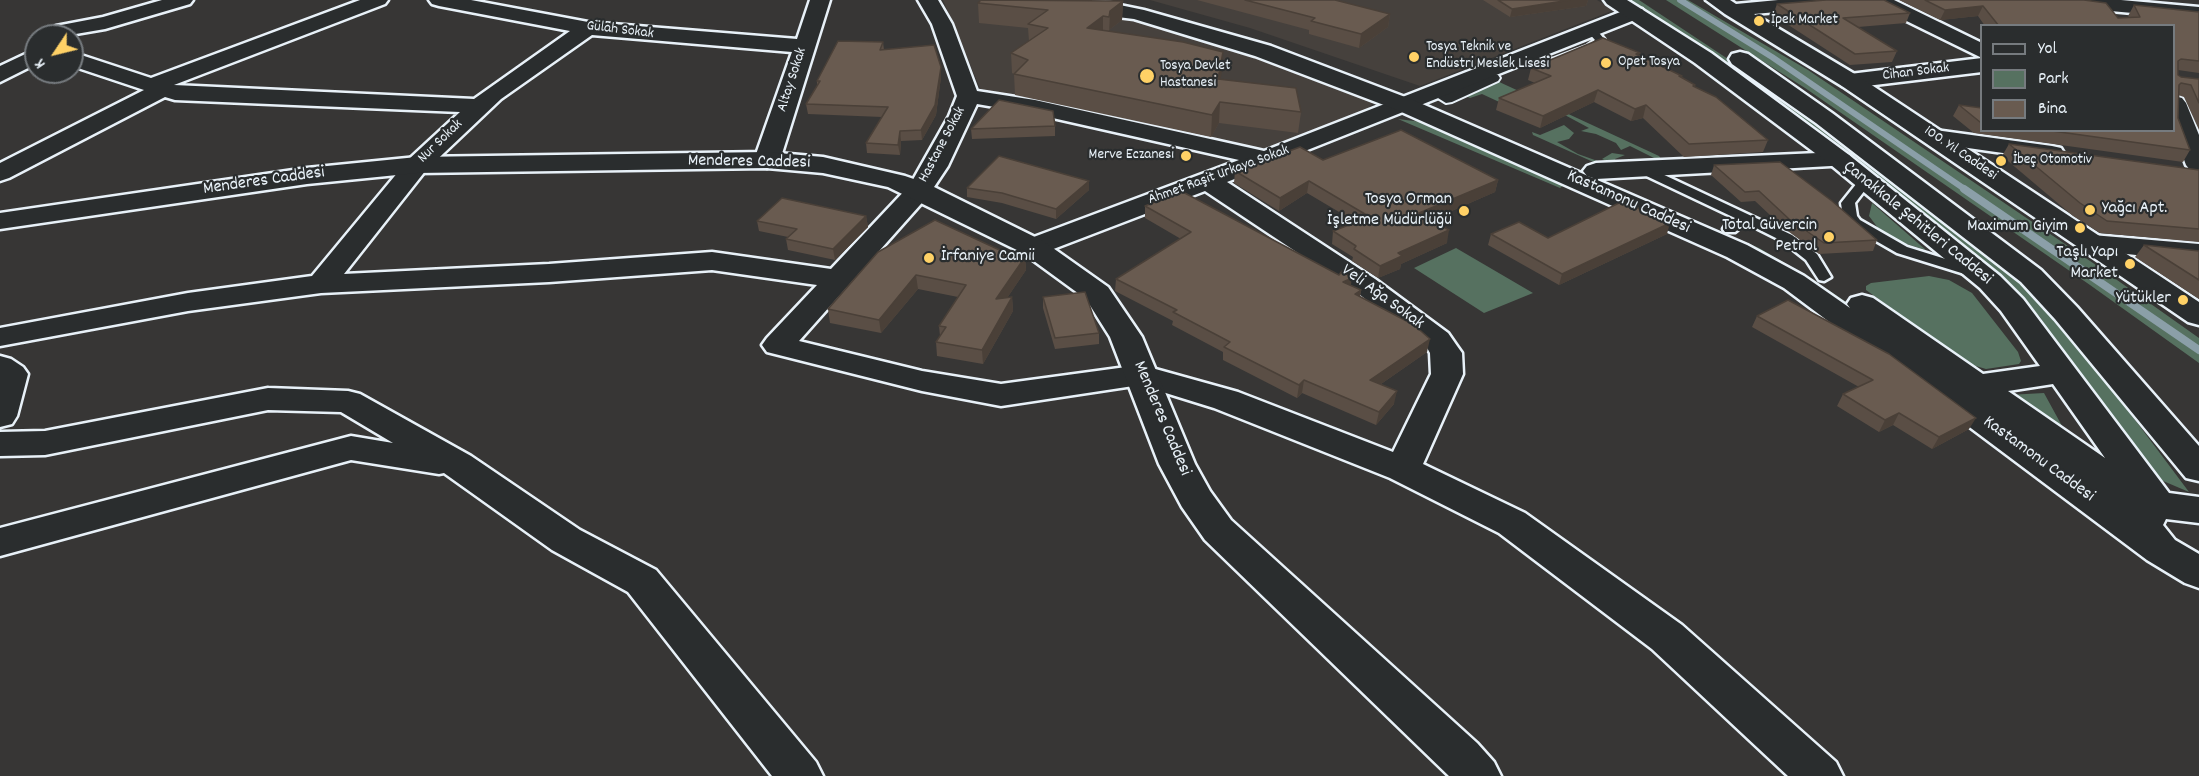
<!DOCTYPE html>
<html>
<head>
<meta charset="utf-8">
<style>
	body { margin:0 }
	#map { position:relative; width:2199px; height:776px; overflow:hidden; background:#373635; font-family:Dekko,sans-serif }
	canvas { display:block }
	.legend { position:absolute; left:1980px; top:24px; width:195px; height:108px; box-sizing:border-box; background:#2a2d2e; border:2px solid #767b7f; margin:0; padding:8px 10px; list-style:none; font-size:18px; color:#e8f1f8 }
	.legend li { display:flex; align-items:center; gap:12px; height:30px }
	.legend b { width:30px; border:2px solid #767b7f }
	.north { position:absolute; left:24px; top:24px; width:60px; height:60px; box-sizing:border-box; background:#2a2d2e; border:2px solid #767b7f; border-radius:50%; rotate:235deg; font-size:16px; font-weight:700; line-height:24px; text-align:center; color:#e8f1f8 }
	.north::after { content:''; display:block; margin:auto; width:21px; height:27px; background:#ffd166; clip-path:polygon(50% 0,100% 100%,50% 72%,0 100%) }
</style>
</head>
<body>
<div id="map">
<canvas width="2199" height="776"></canvas>
<ul class="legend">
<li><b style="height:8px;background:#2a2d2e"></b>Yol</li>
<li><b style="height:16px;background:#567160"></b>Park</li>
<li><b style="height:16px;background:#695b50"></b>Bina</li>
</ul>
<div class="north">K</div>
</div>
<script>
const ctx = document.querySelector('canvas').getContext('2d');
ctx.lineJoin = 'round';
function paint(path, color) { ctx.fillStyle = color; ctx.fill(path, 'evenodd'); }
const toPath = rows => new Path2D(rows.map(r => 'M' + r).join(''));
function strokePath(path, color, width, dash) { ctx.strokeStyle = color; ctx.lineWidth = width; ctx.lineCap = dash ? 'butt' : 'round'; ctx.setLineDash(dash || []); ctx.stroke(path); }
function label(font, color, halo, rows, align = 'center') {
  ctx.font = font + ' Dekko,sans-serif'; ctx.lineWidth = 4.5; ctx.setLineDash([]); ctx.textBaseline = 'middle'; ctx.strokeStyle = halo; ctx.fillStyle = color; for (const [text, x, y, turn = 0] of rows) {
    ctx.save(); ctx.translate(x, y); ctx.rotate((+turn || 0) * Math.PI / 180); ctx.textAlign = isNaN(turn) ? turn : align; if (halo) ctx.strokeText(text, 0, 0); ctx.fillText(text, 0, 0); ctx.restore();
  }
}
paint(toPath([
	[943,0,991,0,1071,8,1170,27,1378,97,1366,111,1288,144,1266,149,1234,145,982,93],
	[1150,0,1597,0,1614,10,1420,86,1250,28]
]), '#46413d');
paint(toPath([
	[1631,0,1639,0,1737,65,2018,278,2076,341,2189,492,2142,472,2040,317,1980,258,1732,68],
	[1666,0,1688,0,1808,70,2093,263,2199,338,2199,363,2090,285,1805,88],
	[1495,80,1659,156,1662,160,1613,164,1602,159,1612,153,1625,155,1615,159,1616,161,1654,158,1630,146,1621,150,1616,143,1596,134,1581,131,1589,128,1563,114,1508,106,1482,94,1470,98,1461,94],
	[1434,108,1759,248,1809,277,1876,322,1867,324],
	[1398,119,1422,122,1564,185,1560,188],
	[1564,125,1574,133,1569,139,1557,142,1578,154,1606,164,1600,165,1533,135,1532,132,1540,135],
	[1872,203,1926,250,1903,243,1878,228,1869,216],
	[1456,248,1533,293,1484,313,1414,268],
	[1929,276,1949,280,1972,293,2018,352,2021,361,2019,364,1986,369,1969,364,1866,290,1866,286,1871,283],
	[2044,393,2067,435,2008,395]
]), '#567160');
strokePath(toPath([
	[1680,0,1772,57,1966,190]
]), '#8b9fa8', 6);
strokePath(toPath([
	[1964,189,2199,350]
]), '#8b9fa8', 8);
const service = toPath([
	[1591,27,1595,28,1605,40,1603,46,1595,50,1554,65,1514,64,1509,61,1514,58,1553,59,1587,46,1595,40,1586,30,1591,27],
	[1643,165,1792,235,1817,254,1831,277,1824,281,1819,280,1806,260,1782,241,1746,223,1735,232,1725,232,1723,229,1725,226,1735,218,1638,172,1637,169,1643,165],
	[1866,177,1872,181,1855,203,1857,216,1860,220,1907,247,1981,270,1983,273,1981,276,1971,276,1897,253,1850,226,1843,217,1841,203,1861,178,1866,177]
]);
const pedestrian = toPath([
	[1492,73,1498,75,1500,78,1498,81,1452,102,1446,103,1438,98,1440,94,1492,73]
]);
const minor = toPath([
	[162,0,193,0,190,4,105,29,64,36,56,34,53,30,56,26,103,17,162,0],
	[360,0,388,0,385,4,174,85,474,99,570,31,439,6,432,4,429,0,471,0,588,22,797,39,810,0,830,0,780,160,776,165,767,168,758,165,754,160,792,52,592,35,501,99,426,170,344,274,549,264,712,252,831,269,910,185,949,116,957,96,932,24,918,0,938,0,952,24,977,91,1035,100,1264,151,1628,9,1642,9,1645,13,1642,17,1227,182,1375,279,1448,333,1457,346,1462,353,1463,374,1423,464,1525,513,1682,625,1836,762,1843,776,1788,776,1652,649,1499,533,1390,478,1214,408,1140,385,1001,406,922,391,767,352,762,345,767,338,817,285,712,270,549,282,321,293,188,311,0,346,0,328,188,293,312,276,408,160,460,112,175,100,165,97,9,178,0,181,0,163,144,90,72,66,72,52,151,78,360,0],
	[977,104,1035,114,1239,160,1023,241,1019,247,1023,253,1033,255,1043,253,1205,191,1355,291,1426,346,1430,353,1431,374,1393,452,1238,392,1141,365,1001,384,922,371,799,341,928,196,948,166,977,104],
	[1869,0,1894,0,1982,43,1982,58,1872,4,1869,0],
	[36,49,36,64,0,82,0,66,36,49],
	[1982,58,1982,72,1850,88,1842,86,1839,81,1842,76,1850,74,1982,58],
	[2174,96,2182,98,2186,103,2199,135,2199,173,2190,170,2186,165,2173,130,2174,96],
	[1935,130,2052,146,2061,148,2064,153,2061,158,2052,160,1926,142,1923,137,1926,132,1935,130],
	[1840,152,1849,155,1853,160,1849,165,1596,179,1587,176,1583,171,1587,166,1596,163,1840,152],
	[2092,235,2199,244,2199,262,2082,249,2078,243,2082,237,2092,235],
	[0,356,11,359,23,367,28,374,17,416,12,424,0,427,0,356],
	[268,388,348,391,360,394,471,456,580,530,656,570,816,762,823,776,772,776,628,592,552,550,444,473,439,474,351,460,0,556,0,528,351,436,393,443,341,412,268,410,45,455,0,456,0,432,45,431,268,388]
]);
const tertiary = toPath([
	[1706,0,1730,0,1736,4,1778,0,1856,0,1853,4,1846,6,1754,14,1858,76,2199,302,2199,325,2188,322,1842,86,1725,14,1706,0],
	[2045,0,2121,0,2199,7,2199,19,2055,6,2048,4,2045,0],
	[767,152,823,157,905,176,928,184,1043,241,1108,287,1142,337,1195,464,1210,491,1231,520,1477,743,1494,762,1501,776,1449,776,1205,540,1182,507,1159,464,1110,337,1086,299,1023,253,888,187,823,173,767,168,417,173,307,184,0,229,0,213,307,168,417,157,767,152]
]);
const primary = toPath([
	[1016,0,1082,0,1110,3,1144,10,1271,46,1413,100,1747,245,1804,276,1850,308,1847,304,1851,298,1862,295,1873,298,1983,374,2040,366,2001,311,1980,288,1831,165,1695,63,1607,4,1604,0,1627,0,1711,53,1849,155,2000,276,2023,299,2169,493,2199,497,2199,523,2166,519,2163,525,2175,540,2199,554,2199,588,2185,583,2147,560,1784,288,1727,257,1397,110,1255,56,1134,19,1026,6,1019,4,1016,0],
	[2053,384,2105,458,2008,391,2053,384],
	[1740,52,1748,54,1832,113,2041,270,2077,307,2199,446,2199,481,2186,478,2055,319,2021,282,1816,123,1732,64,1729,59,1732,54,1740,52]
]);
strokePath(service, '#e8f1f8', 5);
strokePath(pedestrian, '#e8f1f8', 4);
strokePath(minor, '#e8f1f8', 5);
strokePath(tertiary, '#e8f1f8', 5);
strokePath(primary, '#e8f1f8', 5);
paint(service, '#2a2d2e');
paint(pedestrian, '#2a2d2e');
paint(minor, '#2a2d2e');
paint(tertiary, '#2a2d2e');
paint(primary, '#2a2d2e');
paint(toPath([
	[1197,0,1335,0,1390,14,1388,27,1359,48,1309,34,1309,30],
	[1483,0,1588,0,1586,6,1510,17],
	[1899,0,2084,0,2118,18,2129,17,2128,16,2134,5,2199,12,2199,73,2178,70,2178,75,2181,77,2199,79,2199,130,2184,97,2178,95,2178,118,2190,150,2183,162,1974,133,1953,116,1959,105,1982,108,1982,130,2174,130,2174,26,1985,26,1978,16,1940,20],
	[1123,1,1122,20,1109,30,1109,31,1223,52,1220,79,1301,112,1298,133,1219,123,1211,137,1015,95,1014,74,1012,73,1011,53,1029,41,1028,28,979,23,978,3],
	[1777,4,1910,13,1906,23,1858,27,1897,51,1892,62,1850,65,1773,15],
	[883,42,884,50,941,67,941,77,936,115,922,140,901,141,900,155,867,153,866,143,882,117,808,114,806,104,817,86,817,81],
	[1639,55,1682,76,1681,77,1695,85,1694,87,1768,140,1763,152,1684,157,1643,118,1631,121,1594,102,1540,128,1496,110,1499,98,1535,83,1528,80,1531,68],
	[1055,126,1055,136,972,139,971,129],
	[2009,144,2199,170,2199,242,2100,233,2073,216,2002,156],
	[1323,160,1498,180,1495,192,1431,220,1447,243,1401,264,1400,269,1378,278,1352,261,1353,257,1332,244,1333,231,1356,222,1307,193,1279,211,1234,183,1235,171],
	[1714,165,1877,240,1873,251,1819,254,1785,229,1755,201,1741,202,1711,175],
	[967,188,1089,190,1056,219,1002,203,967,197],
	[1145,206,1361,290,1360,297,1427,352,1381,384,1394,404,1376,425,1302,393,1297,398,1223,360,1223,352,1172,325,1173,321,1115,291,1116,279,1181,239,1145,218],
	[866,216,868,227,835,260,788,250,786,239,788,237,759,231,757,221],
	[1491,234,1548,238,1667,234,1559,285,1488,245],
	[2144,245,2199,251,2199,299,2135,257],
	[878,252,1006,253,1025,257,1026,270,1007,298,1012,297,1013,311,983,364,937,356,936,342,940,336,939,326,958,297,918,289,881,333,830,323,828,309],
	[1043,297,1099,333,1099,344,1055,349,1043,308],
	[1757,316,1969,429,1932,449,1893,425,1879,432,1837,406,1843,394,1859,387,1752,327]
]), '#5a4e45');
paint(toPath([
	[1570,0,1588,0,1586,6,1510,17,1512,9],
	[1123,1,1122,20,1109,30,1109,36,1110,11],
	[1983,6,1978,16,1940,20,1945,10],
	[1390,14,1388,27,1359,48,1361,34],
	[1103,16,1103,36,1087,28],
	[1223,52,1222,72,1216,100,1218,79],
	[941,67,941,77,936,115,922,140,921,130],
	[1598,90,1594,102,1540,128,1543,116],
	[1220,102,1219,123,1211,137,1212,115],
	[1646,105,1643,118,1631,121,1635,109],
	[900,131,901,141,900,155,898,145],
	[1498,180,1495,192,1417,226,1419,213],
	[1089,181,1089,190,1056,219,1056,209],
	[1309,181,1307,193,1279,211,1280,198],
	[866,216,868,227,835,260,833,249],
	[1670,223,1667,234,1559,285,1562,274],
	[1449,230,1447,243,1401,264,1400,269,1378,278,1380,266,1398,253],
	[1025,257,1026,270,997,313,996,299],
	[916,275,918,289,881,333,879,320],
	[1352,278,1350,291,1343,282],
	[1361,290,1359,302,1355,294],
	[1012,297,1013,311,983,364,982,350],
	[1430,339,1427,352,1368,393,1370,380],
	[1304,380,1302,393,1297,398,1299,385],
	[1397,391,1394,404,1376,425,1379,412],
	[1899,413,1893,425,1879,432,1885,420],
	[1976,418,1969,429,1932,449,1939,437]
]), '#4a4038');
const building = toPath([
	[981,0,1123,1,1110,11,1109,17,1103,16,1087,28,1183,42,1223,52,1218,79,1296,88,1301,112,1220,102,1212,115,1014,74,1028,60,1011,53,1048,28,1028,24,1048,10,978,3,981,0],
	[1245,0,1335,0,1390,14,1361,34,1311,21,1315,18,1245,0],
	[1498,0,1570,0,1512,9,1498,0],
	[1826,0,1884,0,1910,13,1843,18,1897,51,1855,54,1777,4,1826,0],
	[1925,0,2084,0,2106,3,2118,18,2140,17,2134,5,2199,12,2199,61,2181,59,2178,61,2178,75,2181,77,2199,79,2199,103,2191,85,2181,83,2179,85,2178,118,2190,150,2045,130,2174,130,2174,26,1999,26,1983,6,1945,10,1925,0],
	[1603,38,1640,53,1636,54,1682,76,1679,76,1695,85,1693,86,1716,97,1768,140,1689,144,1646,105,1635,109,1598,90,1543,116,1499,98,1551,76,1531,68,1603,38],
	[838,41,883,42,880,50,934,45,941,67,935,105,921,130,900,131,898,145,866,143,888,107,806,104,820,81,817,81,838,41],
	[999,100,1053,111,1055,126,971,129,999,100],
	[1959,105,1982,108,1982,122,1980,122,1959,105],
	[1401,130,1498,180,1419,213,1449,230,1398,253,1402,256,1380,266,1354,249,1356,246,1333,231,1370,217,1309,181,1280,198,1235,171,1300,147,1323,160,1401,130],
	[2009,144,2199,170,2199,229,2107,221,2080,203,2009,144],
	[999,156,1089,181,1056,209,1002,193,967,188,999,156],
	[1780,162,1832,201,1877,240,1824,243,1789,219,1759,191,1745,192,1714,165,1780,162],
	[1181,191,1339,275,1342,271,1352,278,1343,282,1361,290,1355,294,1414,325,1430,339,1370,380,1397,391,1379,412,1304,380,1299,385,1224,347,1230,342,1173,312,1177,310,1116,279,1191,232,1145,206,1181,191],
	[782,198,866,216,833,249,786,239,797,229,757,221,782,198],
	[1623,201,1670,223,1562,274,1491,234,1519,222,1548,238,1623,201],
	[935,220,1006,253,1025,257,996,299,1012,297,982,350,936,342,946,327,939,326,966,285,916,275,879,320,828,309,878,252,935,220],
	[2144,245,2199,251,2199,280,2144,245],
	[1085,292,1099,333,1055,338,1043,297,1085,292],
	[1788,300,1889,354,1976,418,1939,437,1899,413,1885,420,1843,394,1873,380,1757,316,1788,300]
]);
paint(building, '#695b50');
strokePath(building, '#4a4038', 1.5);
for (const [x, y, r, color] of [
	[1759,21,6,"#ffd166"],
	[1414,57,6,"#ffd166"],
	[1606,63,6,"#ffd166"],
	[1147,76,8,"#ffd166"],
	[1186,156,6,"#ffd166"],
	[2001,161,6,"#ffd166"],
	[2090,210,6,"#ffd166"],
	[1464,211,6,"#ffd166"],
	[2080,228,6,"#ffd166"],
	[1829,237,6,"#ffd166"],
	[929,258,6,"#ffd166"],
	[2130,264,6,"#ffd166"],
	[2183,300,6,"#ffd166"]
]) { const dot = new Path2D(); dot.arc(x, y, r, 0, 2 * Math.PI); ctx.fillStyle = color; ctx.fill(dot); strokePath(dot, '#2a2d2e', 2); }
label('15px', '#e8f1f8', '#2a2d2e', [
	["İpek Market",1771,21],
	["Tosya Teknik ve",1426,48],
	["Endüstri Meslek Lisesi",1426,65],
	["Opet Tosya",1618,63],
	["Tosya Devlet",1160,67],
	["Hastanesi",1160,84],
	["Merve Eczanesi",1174,156,"right"],
	["İbeç Otomotiv",2013,161]
], 'left');
label('15px', '#e8f1f8', '#2a2d2e', [
	["Gülah Sokak",620,31,7],
	["Cihan Sokak",1916,73,-7],
	["Altay Sokak",793,80,-72],
	["Nur Sokak",441,142,-44],
	["Hastane Sokak",943,145,-62],
	["100. Yıl Caddesi",1960,154,34],
	["Ahmet Raşit Urkaya Sokak",1219,176,-20]
]);
label('18px', '#e8f1f8', '#2a2d2e', [
	["Menderes Caddesi",749,163,1],
	["Menderes Caddesi",264,182,-8],
	["Kastamonu Caddesi",1628,203,24],
	["Çanakkale Şehitleri Caddesi",1917,224,39],
	["Veli Ağa Sokak",1382,298,36],
	["Menderes Caddesi",1161,419,67],
	["Kastamonu Caddesi",2038,460,36]
]);
label('18px', '#e8f1f8', '#2a2d2e', [
	["Tosya Orman",1452,201],
	["İşletme Müdürlüğü",1452,222],
	["Yağcı Apt.",2102,210,"left"],
	["Total Güvercin",1817,227],
	["Petrol",1817,248],
	["Maximum Giyim",2068,228],
	["Taşlı Yapı",2118,254],
	["Market",2118,275],
	["İrfaniye Camii",941,258,"left"],
	["Yütükler",2171,300]
], 'right');
</script>
</body>
</html>
